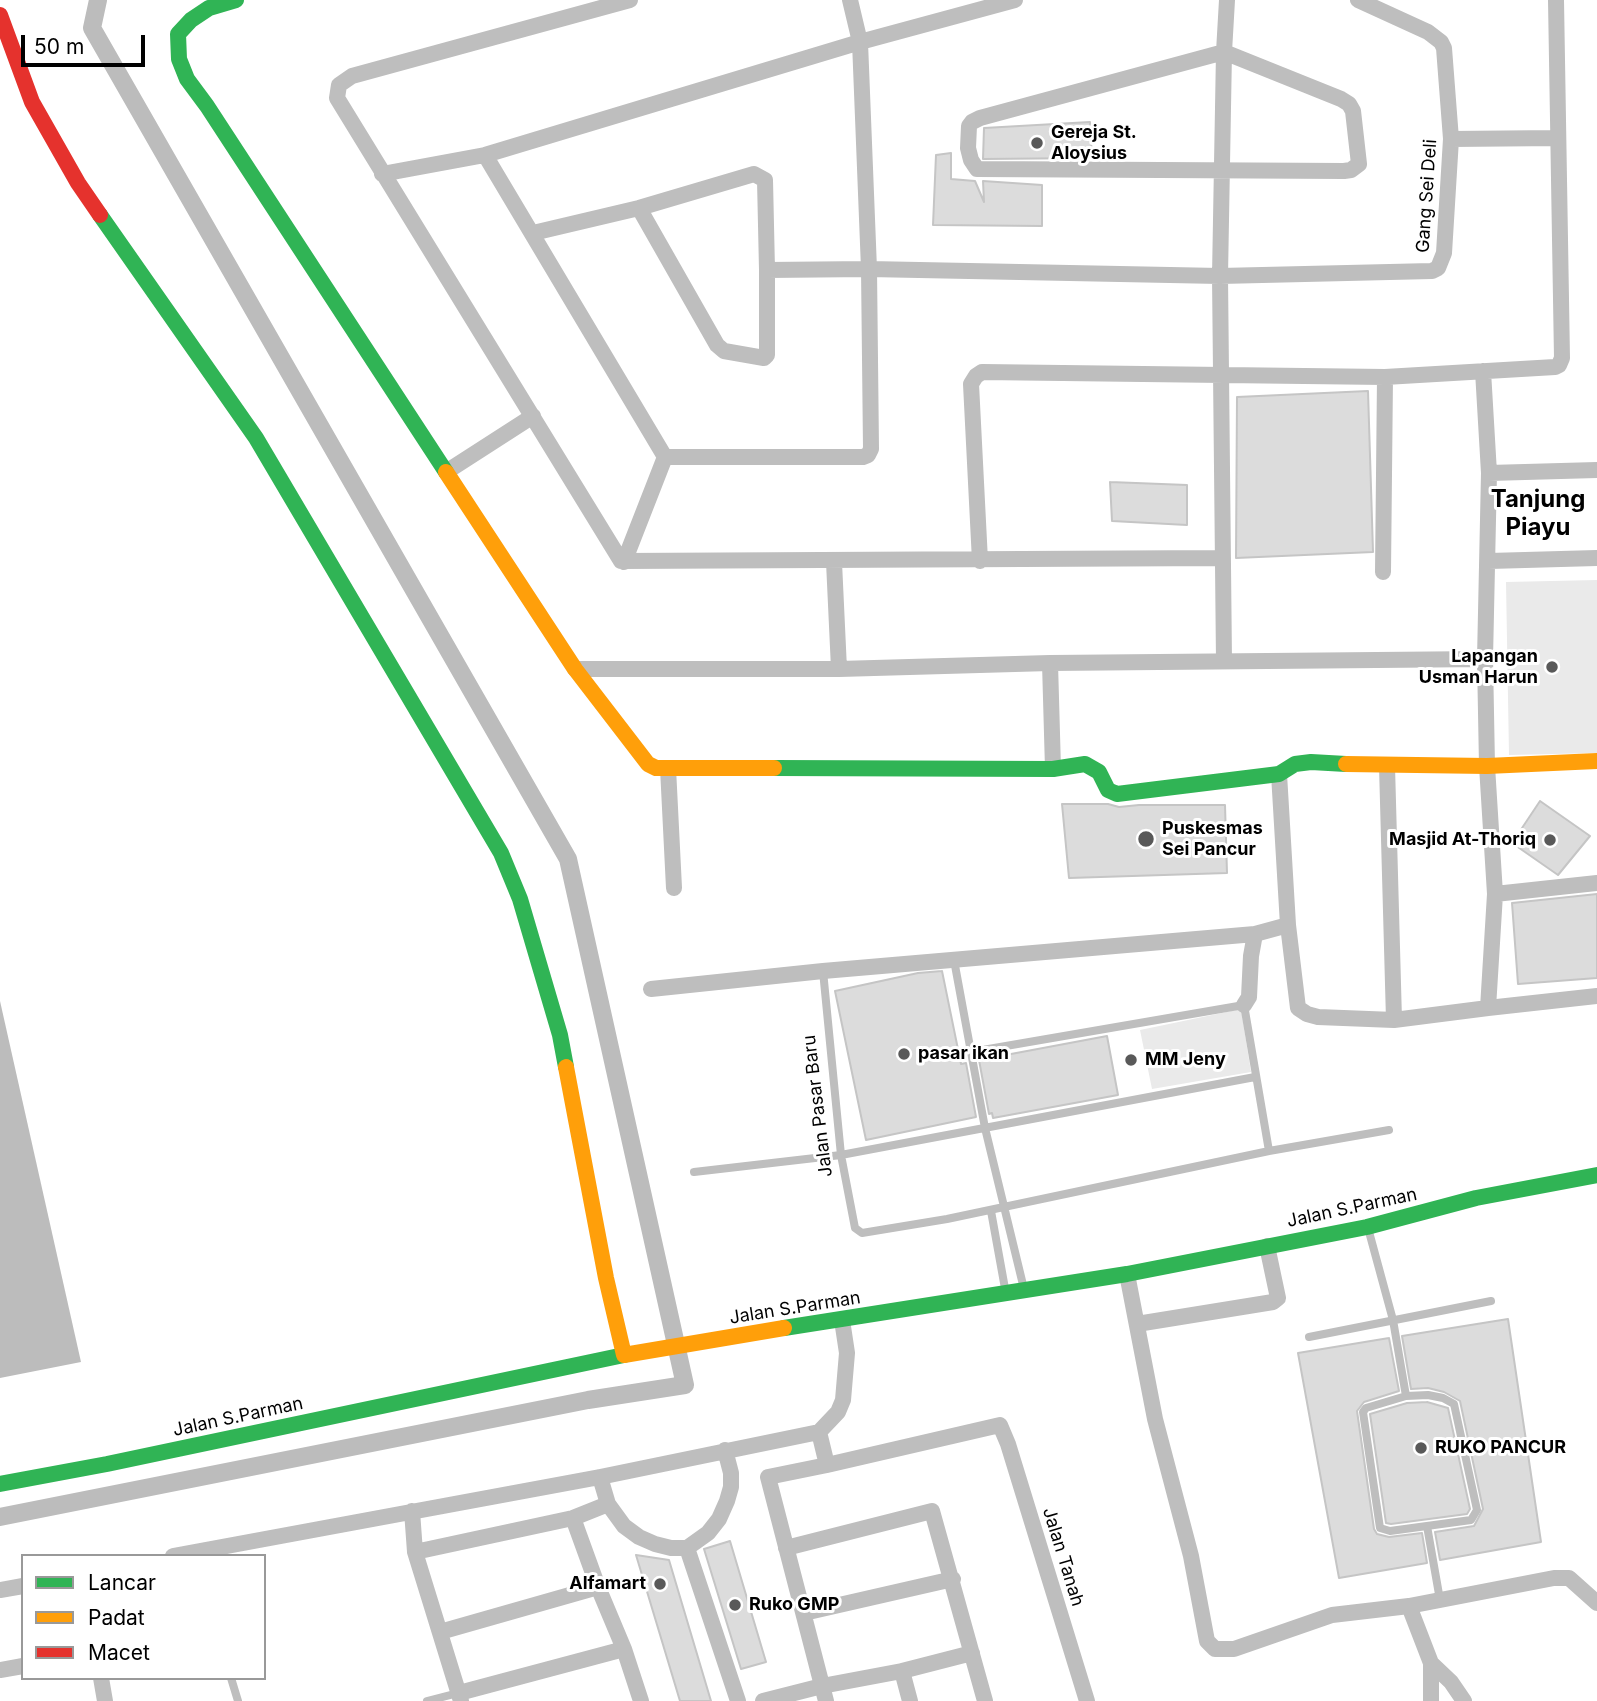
<!DOCTYPE html>
<html>
<head>
<meta charset="utf-8">
<style>
	body { margin:0 }
	#map { position:relative; width:1597px; height:1701px; overflow:hidden; background:#fff; font-family:Inter,sans-serif }
	canvas { display:block }
	.legend { position:absolute; left:21px; top:1554px; width:245px; height:126px; box-sizing:border-box; background:#fff; border:2px solid #999; margin:0; padding:9px 12px; list-style:none; font-size:21px; color:#000 }
	.legend li { display:flex; align-items:center; gap:14px; height:35px }
	.legend b { width:35px; border:2px solid #999 }
	.scale { position:absolute; left:21px; top:35px; width:124px; height:32px; box-sizing:border-box; border:4px solid #000; border-top:0; padding-left:9px; font-size:21px; line-height:24px; white-space:nowrap; color:#000; -webkit-text-stroke:5px #fff; paint-order:stroke }
</style>
</head>
<body>
<div id="map">
<canvas width="1597" height="1701"></canvas>
<ul class="legend">
<li><b style="height:9px;background:#30b455"></b>Lancar</li>
<li><b style="height:9px;background:#ff9f0a"></b>Padat</li>
<li><b style="height:9px;background:#e5322d"></b>Macet</li>
</ul>
<div class="scale">50 m</div>
</div>
<script>
const ctx = document.querySelector('canvas').getContext('2d');
ctx.lineJoin = 'round';
function paint(path, color) { ctx.fillStyle = color; ctx.fill(path, 'evenodd'); }
const toPath = rows => new Path2D(rows.map(r => 'M' + r).join(''));
function strokePath(path, color, width, dash) { ctx.strokeStyle = color; ctx.lineWidth = width; ctx.lineCap = dash ? 'butt' : 'round'; ctx.setLineDash(dash || []); ctx.stroke(path); }
function label(font, color, halo, rows, align = 'center') {
  ctx.font = font + ' Inter,sans-serif'; ctx.lineWidth = 6; ctx.setLineDash([]); ctx.textBaseline = 'middle'; ctx.strokeStyle = halo; ctx.fillStyle = color; for (const [text, x, y, turn = 0] of rows) {
    ctx.save(); ctx.translate(x, y); ctx.rotate((+turn || 0) * Math.PI / 180); ctx.textAlign = isNaN(turn) ? turn : align; if (halo) ctx.strokeText(text, 0, 0); ctx.fillText(text, 0, 0); ctx.restore();
  }
}
paint(toPath([
	[1597,580,1597,753,1509,755,1506,582],
	[1241,1009,1251,1072,1152,1089,1140,1030]
]), '#eaeaea');
paint(toPath([
	[0,1001,81,1362,0,1378]
]), '#bcbcbc');
strokePath(toPath([
	[0,1517,588,1400,685,1385,568,859,92,28,98,0]
]), '#bcbcbc', 18);
const building = toPath([
	[1090,122,1092,158,983,159,984,128,1090,122],
	[951,153,951,179,975,181,984,202,983,181,1042,185,1042,226,933,225,936,155,951,153],
	[1368,391,1373,552,1236,558,1237,397,1368,391],
	[1110,482,1187,485,1187,525,1112,521,1110,482],
	[1540,801,1590,836,1558,875,1512,843,1540,801],
	[1062,804,1108,804,1119,807,1139,805,1225,805,1227,873,1069,878,1062,804],
	[1597,894,1597,978,1518,984,1512,903,1597,894],
	[942,971,961,1064,966,1063,976,1117,866,1140,835,991,918,973,942,971],
	[1107,1036,1118,1095,993,1118,992,1113,989,1114,979,1060,1107,1036],
	[1508,1319,1541,1542,1440,1560,1435,1532,1474,1526,1483,1509,1460,1401,1444,1392,1428,1388,1411,1389,1402,1336,1508,1319],
	[1389,1338,1399,1391,1364,1402,1357,1411,1374,1529,1377,1534,1389,1537,1422,1533,1427,1563,1339,1578,1298,1353,1389,1338],
	[1427,1402,1448,1408,1470,1509,1467,1514,1391,1524,1386,1523,1370,1414,1407,1403,1427,1402],
	[730,1541,766,1662,741,1669,704,1549,730,1541],
	[636,1555,669,1560,711,1701,680,1701,636,1555]
]);
paint(building, '#dcdcdc');
strokePath(building, '#c5c5c5', 2);
strokePath(toPath([
	[954,960,985,1128,1024,1289],
	[823,971,841,1155,855,1228,862,1233,947,1219,1269,1151,1389,1130],
	[971,1052,1244,1005,1269,1151],
	[694,1172,841,1155,1255,1077],
	[991,1211,1006,1294],
	[1368,1228,1393,1320,1406,1396,1428,1395,1443,1398,1454,1404,1477,1510,1471,1520,1390,1531,1380,1528,1363,1412,1366,1408,1406,1396],
	[1309,1337,1491,1301],
	[1427,1526,1440,1600],
	[231,1678,238,1701],
	[427,1701,458,1693]
]), '#bebebe', 8);
strokePath(toPath([
	[630,0,352,76,339,85,337,98,621,561,1223,558],
	[1224,52,1341,99,1349,104,1353,111,1359,164,1351,170,1344,171,977,169,971,160,968,148,969,126,972,122,980,118,1224,52],
	[1451,139,1558,138],
	[485,155,665,457,624,562],
	[382,174,485,155,860,42,1015,0],
	[639,208,717,345,724,351,764,358,767,355,767,270],
	[533,233,639,208,754,174,765,180,767,270,869,269,1220,276,1432,271,1438,268,1444,253,1451,139,1444,48,1441,42,1428,32,1358,0],
	[665,457,863,457,868,455,871,449,869,269,860,42,850,0],
	[446,472,533,416],
	[1489,473,1597,470],
	[980,561,971,384,976,376,982,372,1385,377,1555,367,1559,365,1562,358,1556,0],
	[1489,561,1597,558],
	[834,562,839,669],
	[1383,572,1385,377],
	[1224,661,1220,276,1224,52,1227,0],
	[1050,663,1053,769],
	[575,669,839,669,1050,663,1485,659],
	[1387,766,1394,1020],
	[668,768,674,888],
	[1495,894,1597,883],
	[1288,925,1298,1008,1307,1014,1318,1017,1394,1020,1488,1008,1495,894,1487,766,1485,659,1489,473,1483,371],
	[651,989,823,971,1255,934,1288,925,1279,774],
	[1244,1005,1249,997,1251,956,1255,934],
	[1488,1008,1597,996],
	[1127,1274,1155,1419,1191,1556,1207,1641,1215,1649,1234,1649,1332,1615,1409,1606,1554,1578,1569,1578,1597,1603],
	[1137,1324,1273,1302,1278,1298,1267,1246],
	[819,1432,827,1465,1000,1425,1008,1444,1087,1701],
	[600,1477,608,1504,624,1526,639,1537,655,1544,671,1548,687,1548,708,1533,719,1519,727,1501,731,1487,731,1473,725,1450],
	[412,1511,415,1552,461,1701],
	[573,1518,598,1587,624,1649,641,1701],
	[687,1548,738,1701],
	[786,1548,932,1511,985,1701],
	[415,1552,573,1518,608,1504],
	[173,1556,600,1477,819,1432,838,1412,843,1400,847,1353,842,1320],
	[0,1590,23,1586],
	[1409,1606,1431,1663,1431,1701],
	[804,1613,953,1579],
	[440,1632,598,1587],
	[1431,1663,1451,1682,1464,1701],
	[0,1670,23,1666],
	[902,1671,910,1701],
	[101,1678,105,1701],
	[459,1693,624,1649],
	[763,1701,822,1686,902,1671,972,1653],
	[826,1701,768,1477,827,1465]
]), '#bebebe', 16);
strokePath(toPath([
	[236,0,209,8,191,20,178,34,179,59,187,79,207,106,446,472],
	[100,215,256,438,501,853,520,899,560,1035,566,1067],
	[774,768,1053,769,1085,764,1099,772,1108,790,1117,794,1279,774,1295,764,1311,762,1346,764],
	[784,1328,1127,1274,1367,1227,1476,1198,1597,1175],
	[0,1484,107,1464,624,1355]
]), '#30b455', 16);
strokePath(toPath([
	[446,472,575,669,648,764,656,768,774,768],
	[1346,764,1487,766,1597,761],
	[566,1067,606,1278,624,1355,784,1328]
]), '#ff9f0a', 16);
strokePath(toPath([
	[0,15,32,102,78,183,100,215]
]), '#e5322d', 16);
for (const [x, y, r, color] of [
	[1037,143,7,"#595959"],
	[1552,667,7,"#595959"],
	[1146,839,9,"#595959"],
	[1550,840,7,"#595959"],
	[904,1054,7,"#595959"],
	[1131,1060,7,"#595959"],
	[1421,1448,7,"#595959"],
	[660,1584,7,"#595959"],
	[735,1605,7,"#595959"]
]) { const dot = new Path2D(); dot.arc(x, y, r, 0, 2 * Math.PI); ctx.fillStyle = color; ctx.fill(dot); strokePath(dot, '#fff', 2.5); }
label('bold 18px', '#000', '#fff', [
	["Gereja St.",1051,133],
	["Aloysius",1051,154],
	["Lapangan",1538,657,"right"],
	["Usman Harun",1538,678,"right"],
	["Puskesmas",1162,829],
	["Sei Pancur",1162,850],
	["Masjid At-Thoriq",1536,840,"right"],
	["pasar ikan",918,1054],
	["MM Jeny",1145,1060],
	["RUKO PANCUR",1435,1448],
	["Alfamart",646,1584,"right"],
	["Ruko GMP",749,1605]
], 'left');
label('18px', '#000', '#fff', [
	["Gang Sei Deli",1427,196,-86],
	["Jalan Pasar Baru",818,1106,-97],
	["Jalan S.Parman",1352,1208,-12],
	["Jalan S.Parman",795,1308,-9],
	["Jalan S.Parman",238,1417,-12],
	["Jalan Tanah",1063,1557,73]
]);
label('bold 24px', '#000', '#fff', [
	["Tanjung",1538,500],
	["Piayu",1538,528]
]);
</script>
</body>
</html>
